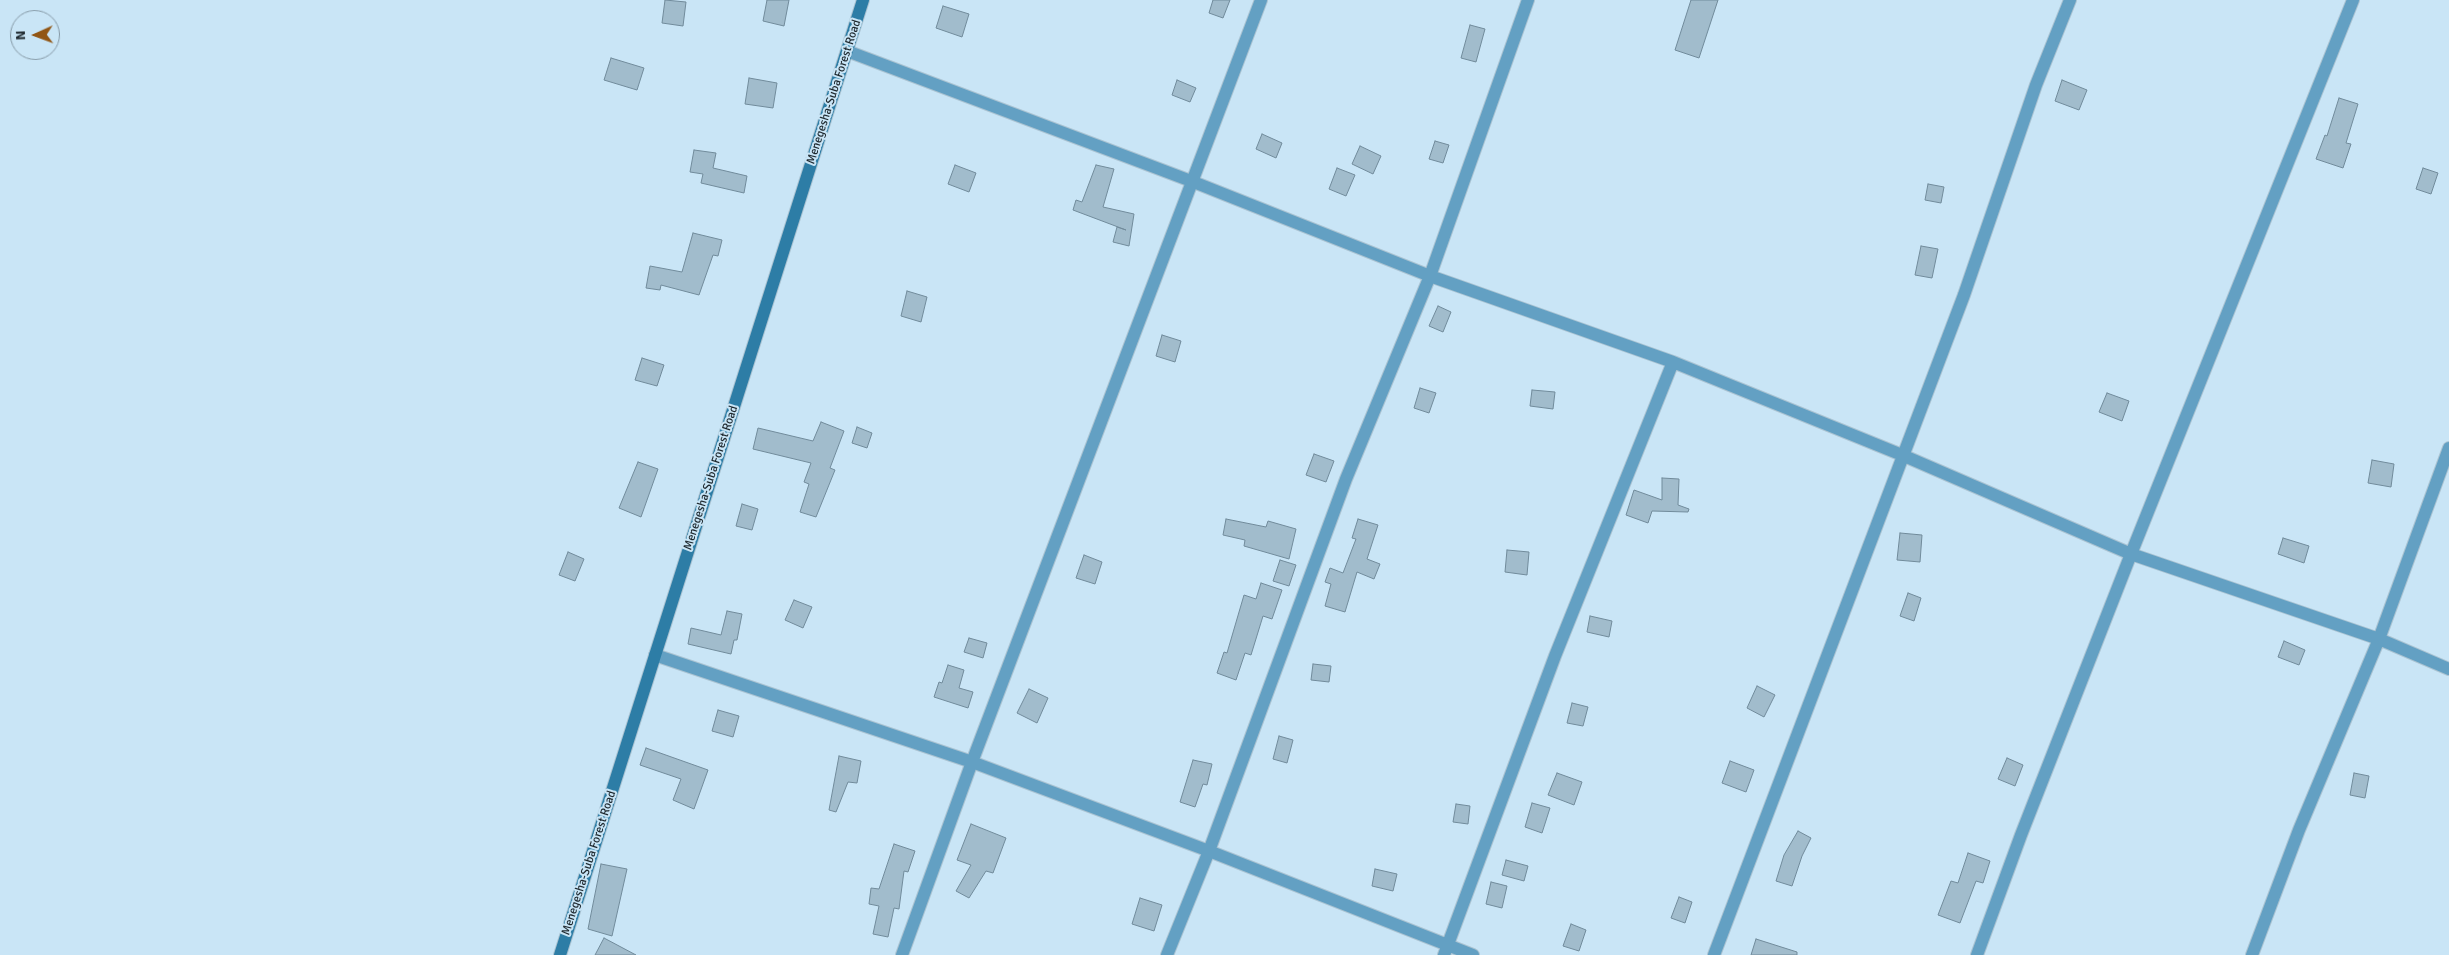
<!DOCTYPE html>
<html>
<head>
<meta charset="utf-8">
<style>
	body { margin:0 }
	#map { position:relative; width:2449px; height:955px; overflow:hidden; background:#c9e5f6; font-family:Signika,sans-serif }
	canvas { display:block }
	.north { position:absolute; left:10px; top:10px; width:50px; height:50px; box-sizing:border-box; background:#c9e5f6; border:1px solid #8599a6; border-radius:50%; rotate:268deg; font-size:14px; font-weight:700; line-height:20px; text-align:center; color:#1e282e }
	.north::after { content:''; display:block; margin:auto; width:18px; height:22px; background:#915614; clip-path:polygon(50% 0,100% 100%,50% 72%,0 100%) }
</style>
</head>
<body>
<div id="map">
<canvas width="2449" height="955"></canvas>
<div class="north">N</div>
</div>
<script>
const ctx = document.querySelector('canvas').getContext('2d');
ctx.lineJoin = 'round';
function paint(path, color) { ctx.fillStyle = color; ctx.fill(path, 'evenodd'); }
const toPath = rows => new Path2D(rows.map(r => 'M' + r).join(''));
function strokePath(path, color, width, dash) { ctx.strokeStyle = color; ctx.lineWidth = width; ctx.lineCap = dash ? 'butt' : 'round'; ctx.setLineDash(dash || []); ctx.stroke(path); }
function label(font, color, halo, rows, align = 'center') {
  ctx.font = font + ' Signika,sans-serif'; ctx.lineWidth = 4; ctx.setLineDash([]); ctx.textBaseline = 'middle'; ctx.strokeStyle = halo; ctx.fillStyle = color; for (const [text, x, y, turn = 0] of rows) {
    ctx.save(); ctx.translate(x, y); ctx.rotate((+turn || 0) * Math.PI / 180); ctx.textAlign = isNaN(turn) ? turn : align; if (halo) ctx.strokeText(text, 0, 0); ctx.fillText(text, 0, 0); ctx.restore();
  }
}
const building = toPath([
	[665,0,686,2,683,26,662,23,665,0],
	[767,0,789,0,784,26,763,21,767,0],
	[1213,0,1230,0,1223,18,1209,13,1213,0],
	[1691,0,1718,0,1699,58,1675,50,1691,0],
	[943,6,969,14,962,37,936,28,943,6],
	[1470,25,1485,29,1476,62,1461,58,1470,25],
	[611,58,644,68,637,90,604,80,611,58],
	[749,78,777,83,773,108,745,104,749,78],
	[1177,80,1196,88,1190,102,1172,95,1177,80],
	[2062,80,2087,90,2079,110,2055,101,2062,80],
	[2339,98,2358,104,2346,143,2351,144,2343,168,2316,159,2325,135,2327,136,2339,98],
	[1262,134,1282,143,1276,158,1256,149,1262,134],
	[1435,141,1449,145,1443,163,1429,159,1435,141],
	[1360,146,1381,156,1373,174,1352,164,1360,146],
	[694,150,716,153,713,168,747,176,744,193,701,183,703,174,690,172,694,150],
	[955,165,976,173,969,192,948,184,955,165],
	[1096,165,1114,169,1103,207,1134,214,1129,246,1113,242,1117,227,1126,230,1073,210,1076,200,1082,202,1096,165],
	[1337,168,1355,175,1346,196,1329,189,1337,168],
	[2423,168,2438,173,2431,194,2416,189,2423,168],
	[1928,184,1944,187,1941,203,1925,200,1928,184],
	[693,233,722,240,718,256,713,255,699,295,661,285,660,290,646,288,650,266,682,272,693,233],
	[1921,246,1938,249,1932,278,1915,275,1921,246],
	[907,291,927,297,921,322,901,316,907,291],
	[1438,306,1451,312,1443,332,1429,326,1438,306],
	[1162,335,1181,341,1175,362,1156,356,1162,335],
	[642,358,664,365,657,386,635,380,642,358],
	[1420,388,1436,393,1429,413,1414,408,1420,388],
	[1532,390,1555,392,1553,409,1530,406,1532,390],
	[2107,393,2129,401,2122,421,2099,412,2107,393],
	[821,422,844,431,830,468,835,470,816,517,800,512,809,484,804,482,811,463,753,449,758,428,813,441,821,422],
	[857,427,872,433,867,448,852,443,857,427],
	[1314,454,1334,461,1326,482,1306,475,1314,454],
	[2372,460,2394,464,2391,487,2368,483,2372,460],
	[638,462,658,469,641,517,619,508,638,462],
	[1662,478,1679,479,1678,505,1689,509,1688,512,1652,511,1648,523,1626,515,1634,490,1662,500,1662,478],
	[742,504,758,509,752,530,736,526,742,504],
	[1226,519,1266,527,1268,521,1296,529,1289,559,1244,546,1245,540,1223,535,1226,519],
	[1358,519,1378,525,1367,559,1380,564,1374,579,1357,572,1345,612,1325,606,1331,584,1325,582,1330,568,1343,573,1356,539,1352,538,1358,519],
	[1900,533,1922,535,1920,562,1897,560,1900,533],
	[2283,538,2309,546,2304,563,2278,554,2283,538],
	[1507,550,1529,552,1527,575,1505,572,1507,550],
	[568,552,584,559,575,581,559,575,568,552],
	[1084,555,1102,562,1095,584,1076,578,1084,555],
	[1280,560,1296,565,1289,586,1273,581,1280,560],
	[1261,583,1282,590,1272,619,1263,616,1251,655,1245,653,1236,680,1217,673,1224,652,1227,653,1244,595,1256,599,1261,583],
	[1908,593,1921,598,1914,621,1900,616,1908,593],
	[794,600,812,607,803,628,785,620,794,600],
	[727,611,742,614,737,640,734,640,731,654,688,644,691,628,721,635,727,611],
	[1590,616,1612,621,1609,637,1587,632,1590,616],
	[969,638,987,643,983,658,964,652,969,638],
	[2284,641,2305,650,2299,665,2278,657,2284,641],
	[1313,664,1331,666,1329,682,1311,680,1313,664],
	[948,665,964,670,959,688,973,692,968,708,934,697,939,682,942,683,948,665],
	[1757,686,1775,695,1764,717,1747,708,1757,686],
	[1029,689,1048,698,1037,723,1017,713,1029,689],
	[1572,703,1588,707,1583,726,1567,723,1572,703],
	[718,710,739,716,733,737,712,731,718,710],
	[1279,736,1293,740,1287,763,1273,759,1279,736],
	[646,748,708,770,694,809,673,800,681,779,640,765,646,748],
	[839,756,861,761,857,783,848,782,836,812,829,810,839,756],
	[2007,758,2023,765,2015,786,1998,779,2007,758],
	[1193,760,1212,764,1207,785,1203,784,1195,807,1180,802,1193,760],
	[1730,761,1754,770,1746,792,1722,783,1730,761],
	[1557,773,1582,782,1574,805,1548,795,1557,773],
	[2354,773,2369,776,2365,798,2350,795,2354,773],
	[1532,803,1550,808,1542,833,1525,827,1532,803],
	[1456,804,1470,806,1468,824,1453,822,1456,804],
	[971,824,1006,838,993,873,986,871,969,898,956,891,971,865,957,860,971,824],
	[1798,831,1811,838,1802,856,1792,886,1776,881,1784,855,1798,831],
	[894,844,915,851,908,872,904,871,899,909,894,908,888,937,873,934,879,906,869,904,871,888,879,889,894,844],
	[1968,853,1990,861,1983,883,1976,881,1960,923,1938,915,1951,881,1958,883,1968,853],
	[1506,860,1528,866,1524,881,1502,875,1506,860],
	[601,864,627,869,612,936,588,929,601,864],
	[1375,869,1397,874,1393,891,1372,886,1375,869],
	[1491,882,1507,886,1502,908,1486,904,1491,882],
	[1679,897,1692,902,1685,923,1671,918,1679,897],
	[1140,898,1162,905,1154,931,1132,924,1140,898],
	[1571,924,1586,930,1579,951,1563,946,1571,924],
	[604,938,636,955,595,955,604,938],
	[1756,939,1797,952,1797,955,1751,955,1756,939]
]);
paint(building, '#a1bccc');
strokePath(building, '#718b9b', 1);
const street = toPath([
	[847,51,1191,181,1430,276,1673,362,1902,455,2131,554,2379,639,2449,669],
	[655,655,972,762,1209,851,1473,955],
	[902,955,972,762,1261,0],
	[1167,955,1209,851,1346,479,1430,276,1528,0],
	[1444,955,1555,656,1673,362],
	[1714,955,1964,295,2036,85,2070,0],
	[1977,955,2021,835,2131,554,2353,0],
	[2252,955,2299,830,2379,639,2449,448]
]);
const secondary = toPath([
	[560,955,863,0]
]);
strokePath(street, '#aac3d2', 14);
strokePath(secondary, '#aac3d2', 14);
strokePath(street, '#63a0c3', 12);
strokePath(secondary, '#2d7da6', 12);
label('12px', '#1e282e', '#c9e5f6', [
	["Menegesha-Suba Forest Road",834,92,-72],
	["Menegesha-Suba Forest Road",711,478,-72],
	["Menegesha-Suba Forest Road",589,863,-72]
]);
</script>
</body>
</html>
